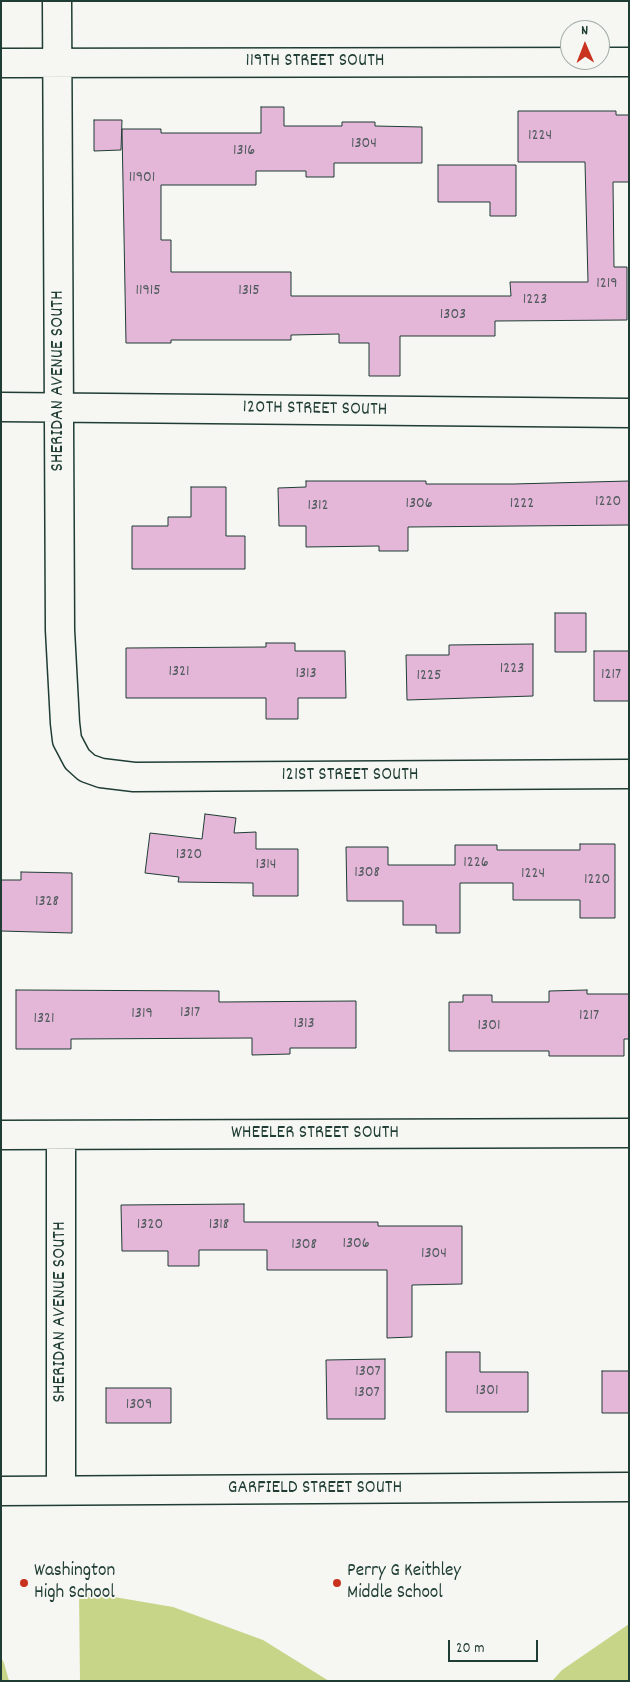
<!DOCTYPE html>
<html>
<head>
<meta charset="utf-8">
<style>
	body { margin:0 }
	#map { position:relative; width:630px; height:1682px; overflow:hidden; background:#f6f6f2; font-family:Dekko,sans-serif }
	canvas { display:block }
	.frame { position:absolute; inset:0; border:2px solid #1f3d34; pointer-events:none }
	.north { position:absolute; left:560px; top:20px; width:50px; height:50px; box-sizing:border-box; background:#f6f6f2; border:1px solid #a0aca6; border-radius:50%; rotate:359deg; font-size:14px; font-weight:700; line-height:20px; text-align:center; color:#1f3d34 }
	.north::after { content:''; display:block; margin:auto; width:18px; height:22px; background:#c8321e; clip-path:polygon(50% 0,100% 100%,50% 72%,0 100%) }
	.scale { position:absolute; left:448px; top:1640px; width:90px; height:22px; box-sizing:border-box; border:2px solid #1f3d34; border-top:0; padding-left:6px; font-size:15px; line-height:18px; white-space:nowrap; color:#1f3d34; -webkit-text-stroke:4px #f6f6f2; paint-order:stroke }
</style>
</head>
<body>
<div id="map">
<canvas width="630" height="1682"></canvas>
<div class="frame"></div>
<div class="north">N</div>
<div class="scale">20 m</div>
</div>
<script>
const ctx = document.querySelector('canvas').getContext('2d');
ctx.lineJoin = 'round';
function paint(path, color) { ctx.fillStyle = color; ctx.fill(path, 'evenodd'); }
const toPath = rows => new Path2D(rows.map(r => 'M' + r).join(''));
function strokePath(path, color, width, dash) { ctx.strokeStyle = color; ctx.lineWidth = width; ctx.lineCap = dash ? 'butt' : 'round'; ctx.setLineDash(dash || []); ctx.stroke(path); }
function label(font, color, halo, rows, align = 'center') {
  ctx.font = font + ' Dekko,sans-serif'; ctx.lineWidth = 4; ctx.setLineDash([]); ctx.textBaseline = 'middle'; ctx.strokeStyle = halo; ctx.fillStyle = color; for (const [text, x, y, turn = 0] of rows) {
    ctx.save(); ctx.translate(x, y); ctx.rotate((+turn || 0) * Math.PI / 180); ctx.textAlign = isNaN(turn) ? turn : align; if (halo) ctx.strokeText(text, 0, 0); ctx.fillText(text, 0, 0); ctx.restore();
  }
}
paint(toPath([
	[79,1591,173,1607,263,1640,329,1681,80,1681],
	[629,1624,629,1681,552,1681,562,1670],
	[1,1657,4,1663,9,1681,1,1681]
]), '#c7d589');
const building = toPath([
	[261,107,284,107,284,126,342,126,342,122,375,122,375,126,422,127,422,163,334,163,334,177,306,177,306,171,256,171,256,185,161,185,161,240,171,240,171,272,291,272,291,296,511,296,510,282,588,282,585,162,518,162,518,111,616,111,616,115,629,115,629,182,613,182,614,267,627,267,627,320,495,321,495,336,400,336,400,376,369,376,369,343,339,343,339,334,291,335,291,340,171,340,171,343,126,343,122,129,161,129,161,133,261,133,261,107],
	[94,120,122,120,121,150,94,151,94,120],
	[438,165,516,165,516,216,490,216,490,202,438,202,438,165],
	[306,481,426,481,426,484,513,484,629,481,629,525,408,527,408,551,379,551,379,546,306,547,306,526,279,526,278,488,306,487,306,481],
	[191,487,226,487,226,536,245,536,245,569,132,569,132,526,168,526,168,517,191,517,191,487],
	[555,613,586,613,586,652,555,652,555,613],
	[266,643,295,643,295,651,345,651,346,698,298,698,298,719,266,719,266,698,126,698,126,648,266,647,266,643],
	[533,644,533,696,407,700,406,655,449,655,449,645,533,644],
	[594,651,629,651,629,701,594,701,594,651],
	[205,814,236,818,234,833,256,832,256,849,298,849,298,896,253,896,253,883,178,882,179,877,145,873,150,833,202,839,205,814],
	[580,844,615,844,615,918,580,918,580,900,513,900,513,883,460,883,460,933,436,933,436,925,403,925,403,901,347,901,346,847,388,847,388,865,455,865,455,845,497,845,497,850,580,850,580,844],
	[21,872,72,873,72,933,1,931,1,880,21,880,21,872],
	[16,990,219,991,219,1002,356,1001,356,1048,290,1048,290,1054,252,1055,252,1038,71,1039,71,1049,16,1049,16,990],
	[587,990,587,994,629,994,629,1039,624,1039,624,1056,549,1056,549,1051,449,1051,449,1002,463,1002,463,995,492,995,492,1002,549,1002,549,991,587,990],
	[244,1204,244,1222,378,1222,378,1226,462,1226,462,1284,412,1285,412,1337,387,1338,387,1270,267,1270,267,1250,199,1250,199,1266,168,1266,168,1251,122,1251,121,1205,244,1204],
	[446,1352,480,1352,480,1372,528,1372,528,1412,446,1412,446,1352],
	[385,1359,385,1419,327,1419,326,1360,385,1359],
	[602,1371,629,1371,629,1413,602,1413,602,1371],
	[106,1388,171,1388,171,1423,106,1423,106,1388]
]);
paint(building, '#e4b6d8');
strokePath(building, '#1f3d34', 1);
const minor = toPath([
	[57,1,60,630,65,723,67,740,77,759,87,768,101,773,134,777,629,774],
	[1,63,629,62],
	[1,407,629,413],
	[1,1135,629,1133],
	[61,1135,61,1490],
	[1,1491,629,1487]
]);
strokePath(minor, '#1f3d34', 31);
strokePath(minor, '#f6f6f2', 28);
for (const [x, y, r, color] of [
	[24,1583,5,"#c8321e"],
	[337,1583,5,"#c8321e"]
]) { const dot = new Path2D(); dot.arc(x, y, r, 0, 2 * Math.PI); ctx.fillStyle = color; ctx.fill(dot); strokePath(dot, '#f6f6f2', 2); }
label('16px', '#505b5d', null, [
	["1224",540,137],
	["1304",364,145],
	["1316",244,152],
	["11901",142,179],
	["1219",607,285],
	["11915",148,292],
	["1315",249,292],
	["1223",535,301],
	["1303",453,316],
	["1220",608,503],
	["1306",419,505],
	["1222",522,505],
	["1312",318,507],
	["1223",512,670],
	["1321",179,673],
	["1313",306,675],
	["1217",611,676],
	["1225",429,677],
	["1320",189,856],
	["1226",476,864],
	["1314",266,866],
	["1308",367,874],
	["1224",533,875],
	["1220",597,881],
	["1328",47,903],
	["1317",190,1014],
	["1319",142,1015],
	["1217",589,1017],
	["1321",44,1020],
	["1313",304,1025],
	["1301",489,1027],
	["1320",150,1226],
	["1318",219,1226],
	["1306",356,1245],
	["1308",304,1246],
	["1304",434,1255],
	["1307",368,1373],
	["1301",487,1392],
	["1307",367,1394],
	["1309",139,1406]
]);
label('19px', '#1f3d34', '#f6f6f2', [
	["119TH STREET SOUTH",315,62],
	["SHERIDAN AVENUE SOUTH",59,381,-90],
	["120TH STREET SOUTH",315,410,1],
	["121ST STREET SOUTH",350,776],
	["WHEELER STREET SOUTH",315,1134],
	["SHERIDAN AVENUE SOUTH",61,1312,-90],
	["GARFIELD STREET SOUTH",315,1489]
]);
label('19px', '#1f3d34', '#f6f6f2', [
	["Washington",34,1572],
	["High School",34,1594],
	["Perry G Keithley",347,1572],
	["Middle School",347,1594]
], 'left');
</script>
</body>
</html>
